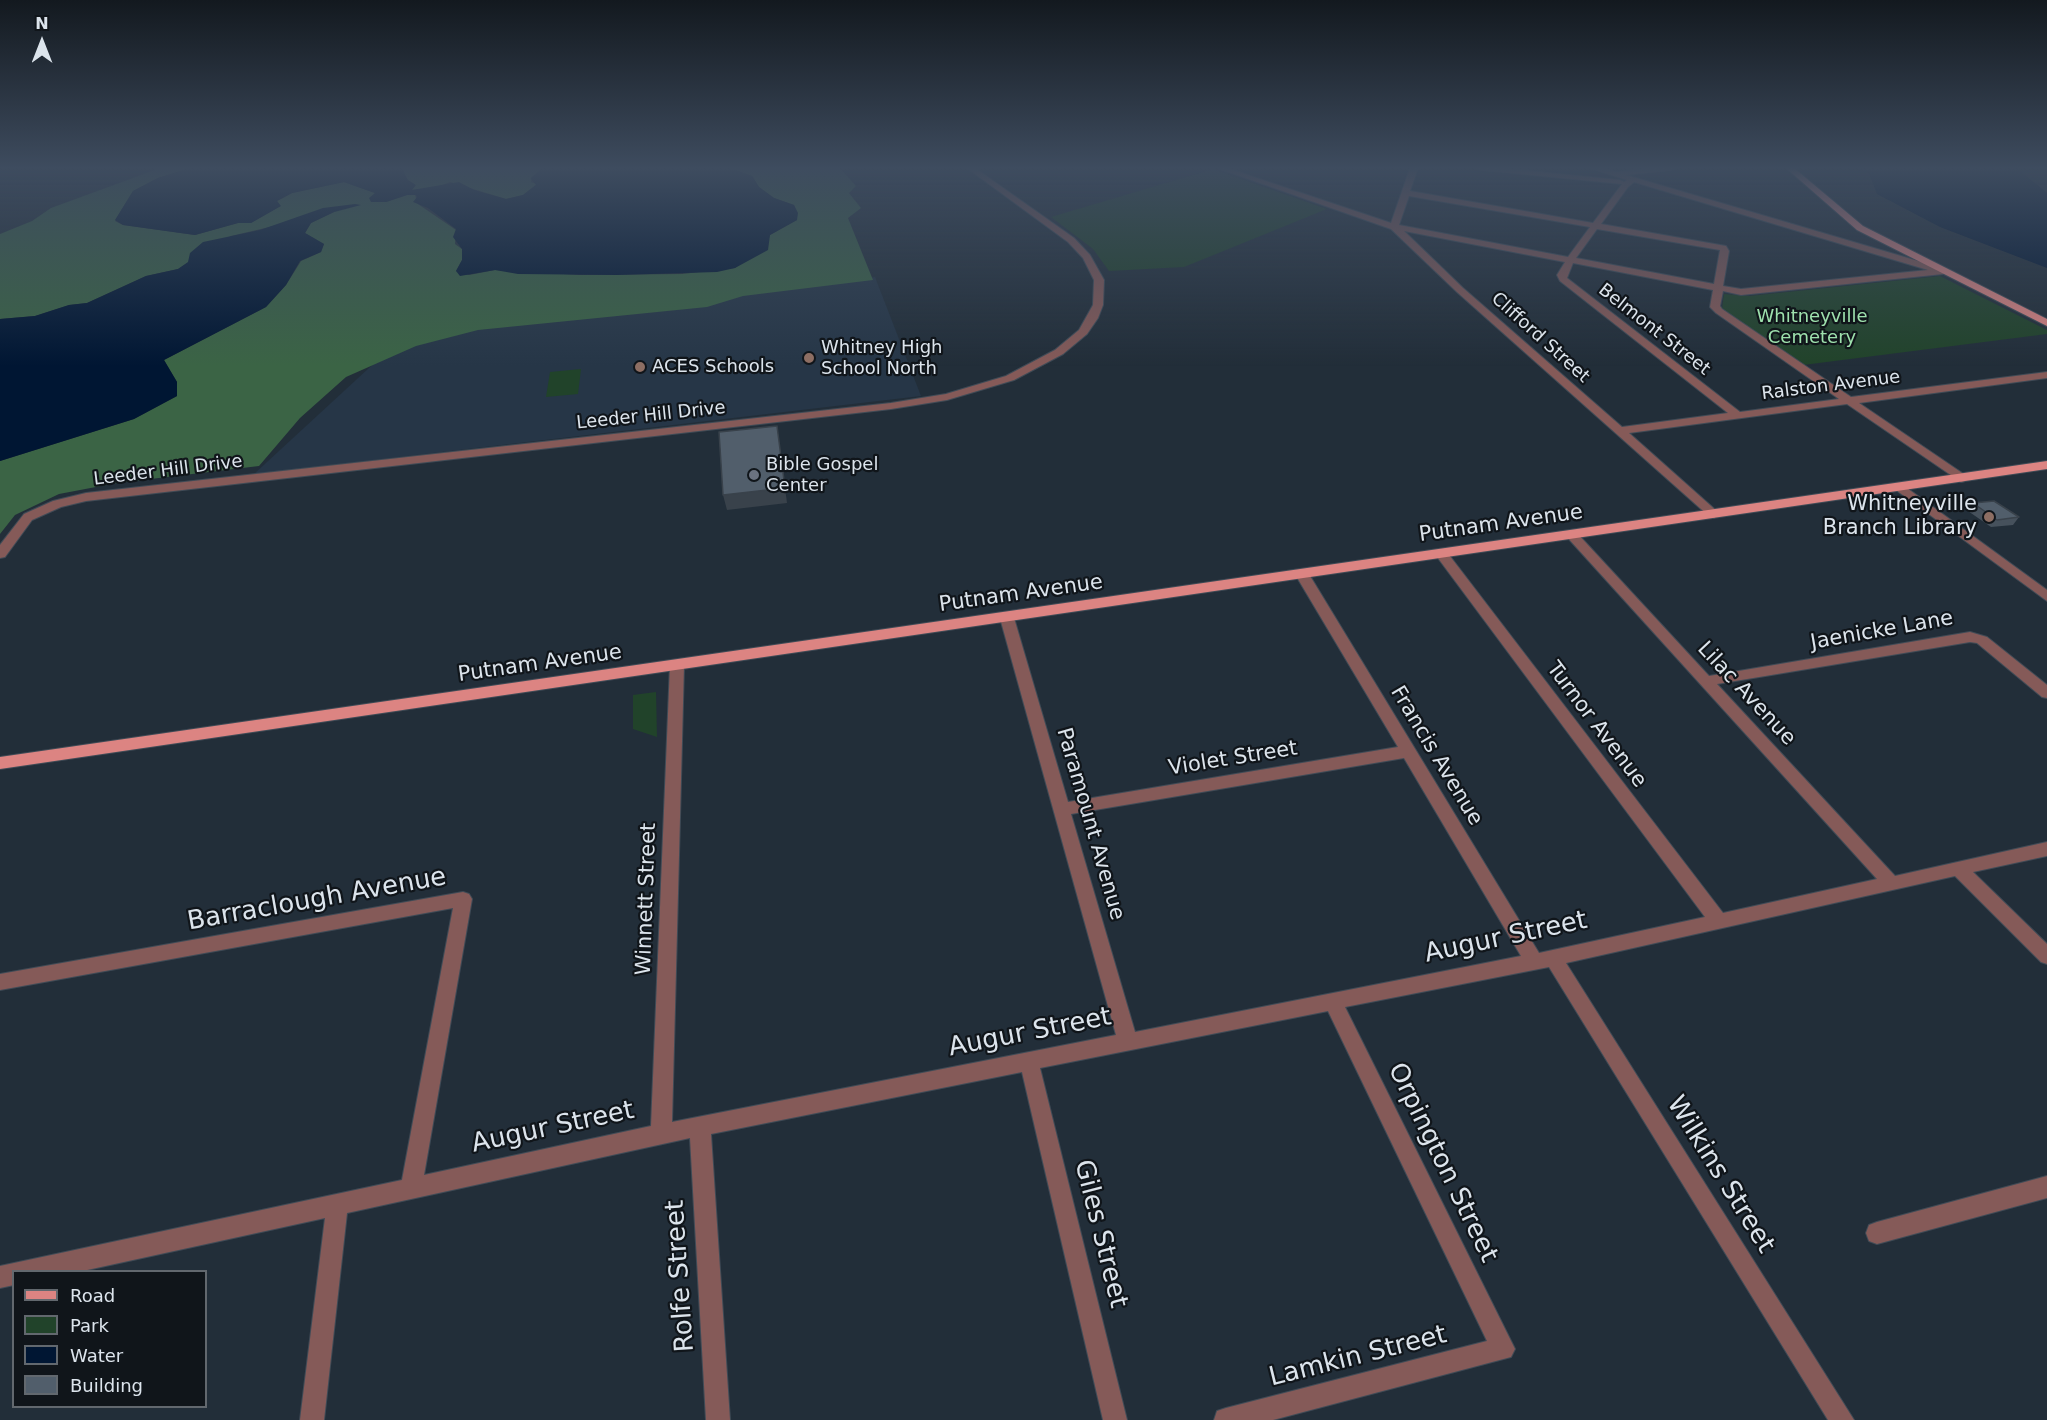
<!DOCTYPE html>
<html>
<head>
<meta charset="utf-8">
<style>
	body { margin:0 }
	#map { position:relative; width:2047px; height:1420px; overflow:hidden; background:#222e39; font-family:"DejaVu Sans",sans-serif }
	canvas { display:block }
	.legend { position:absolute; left:12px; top:1270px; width:195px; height:138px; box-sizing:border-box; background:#10151a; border:2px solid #62686e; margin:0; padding:8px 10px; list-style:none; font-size:18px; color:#dce4ec }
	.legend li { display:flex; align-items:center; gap:12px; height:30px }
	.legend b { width:30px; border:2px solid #62686e }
	.north { position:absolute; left:12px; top:12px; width:60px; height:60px; -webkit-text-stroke:4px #10151a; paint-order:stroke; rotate:0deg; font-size:16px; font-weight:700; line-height:24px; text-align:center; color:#dce4ec }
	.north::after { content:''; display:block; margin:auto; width:21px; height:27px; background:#dce4ec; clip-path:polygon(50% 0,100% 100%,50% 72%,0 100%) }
</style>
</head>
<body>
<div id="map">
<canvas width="2047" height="1420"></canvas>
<ul class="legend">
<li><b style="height:8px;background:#dc8482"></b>Road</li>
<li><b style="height:16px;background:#21432a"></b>Park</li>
<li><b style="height:16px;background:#001633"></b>Water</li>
<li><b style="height:16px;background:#515e6b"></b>Building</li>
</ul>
<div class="north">N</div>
</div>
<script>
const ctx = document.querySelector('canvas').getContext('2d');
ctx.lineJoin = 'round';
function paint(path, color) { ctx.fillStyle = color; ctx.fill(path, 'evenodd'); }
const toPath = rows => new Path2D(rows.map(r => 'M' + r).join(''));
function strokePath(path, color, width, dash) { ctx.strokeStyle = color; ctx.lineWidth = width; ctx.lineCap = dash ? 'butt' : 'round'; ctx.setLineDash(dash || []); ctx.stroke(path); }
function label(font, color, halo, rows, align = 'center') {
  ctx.font = font + ' "DejaVu Sans",sans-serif'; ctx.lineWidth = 4.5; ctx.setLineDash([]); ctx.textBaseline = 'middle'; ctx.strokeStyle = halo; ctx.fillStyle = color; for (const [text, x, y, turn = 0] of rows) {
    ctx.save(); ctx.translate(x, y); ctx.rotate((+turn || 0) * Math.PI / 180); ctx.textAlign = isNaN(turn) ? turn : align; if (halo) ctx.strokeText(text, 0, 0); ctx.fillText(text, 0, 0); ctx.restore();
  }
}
paint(toPath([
	[875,277,921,396,254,474,408,332]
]), '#263647');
paint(toPath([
	[1213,169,1327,209,1184,267,1109,271,1093,249,1051,217],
	[1940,276,2047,330,2047,334,1803,365,1722,309,1724,294,1749,296],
	[581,369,578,394,546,397,550,372],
	[656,692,657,737,633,729,633,695]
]), '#21432a');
paint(toPath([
	[160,168,190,168,158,178,133,191,115,221,123,225,195,235,238,223,251,223,280,206,277,201,292,193,344,182,375,193,371,202,386,202,407,195,415,195,418,204,456,230,455,244,462,249,462,260,456,271,469,275,495,270,580,275,682,274,735,268,768,240,770,235,797,220,794,205,774,198,759,187,752,176,729,168,840,168,856,186,849,193,861,208,848,218,873,280,743,296,707,307,478,330,416,346,346,377,300,418,259,466,117,483,59,494,15,515,0,534,0,461,134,419,177,396,177,382,164,360,266,307,286,285,301,261,321,252,324,244,305,233,311,223,334,212,359,206,231,236,178,269,146,276,87,303,69,305,35,316,0,319,0,234,32,221,51,208],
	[404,168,543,168,531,178,531,182,537,184,523,195,506,199,450,182,433,189,411,190,404,173]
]), '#3b6445');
paint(toPath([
	[190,168,404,168,404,173,408,180,416,185,412,190,459,182,474,190,506,199,523,195,536,185,531,178,543,168,729,168,752,176,759,187,774,198,794,205,798,213,797,220,770,235,768,250,735,268,717,272,617,275,518,274,495,270,460,276,456,271,462,260,462,249,453,237,456,229,428,208,413,202,417,197,416,195,407,195,386,202,371,202,369,198,375,193,344,182,292,193,277,201,281,206,251,223,238,223,195,235,123,225,115,220,133,191,158,178],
	[1857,168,2016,168,2047,193,2047,268,1940,227,1877,194,1869,173],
	[355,204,361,205,334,212,311,223,305,233,324,244,321,252,300,261,286,285,266,307,164,360,177,382,177,396,134,419,0,461,0,319,35,316,69,305,87,303,146,276,178,269,188,262,190,253,203,242,260,230,323,208]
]), '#001633');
const minor = toPath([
	[967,168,975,168,1074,238,1090,255,1104,280,1103,305,1098,318,1087,334,1063,354,1014,380,947,400,891,409,86,501,61,507,32,520,5,557,0,558,0,545,24,514,53,501,86,493,891,403,946,394,1006,376,1055,350,1079,330,1093,305,1094,280,1083,258,1068,242,967,168],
	[1217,168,1227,168,1391,223,1410,168,1418,168,1410,191,1593,223,1622,184,1481,170,1477,168,1500,168,1620,180,1624,182,1627,180,1590,168,1601,168,1617,172,1652,168,1675,168,1671,170,1626,175,1935,266,1936,269,1946,269,1948,271,1943,274,1741,295,1723,291,1720,306,1722,309,1851,397,2047,372,2047,378,1859,403,1965,475,1965,481,1961,482,1847,404,1629,433,1720,514,1714,518,1710,517,1457,292,1391,229,1217,168],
	[1634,182,1928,270,1741,289,1723,286,1729,251,1726,246,1601,224,1628,187,1634,182],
	[1409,196,1590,227,1568,257,1399,225,1409,196],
	[1597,229,1720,250,1714,284,1576,258,1597,229],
	[1404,231,1565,262,1557,275,1560,281,1728,413,1622,427,1463,288,1404,231],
	[1573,263,1713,290,1710,307,1716,313,1839,399,1740,412,1567,278,1573,263],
	[1900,483,2047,590,2047,601,1896,490,1896,484,1900,483],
	[1571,530,1575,531,1709,676,1970,632,1987,637,2047,685,2047,698,2042,697,1977,643,1970,642,1717,684,1895,876,2047,842,2047,856,1973,872,2047,944,2047,964,2041,962,1955,876,1566,963,1854,1420,1828,1420,1549,967,1345,1007,1511,1341,1515,1349,1511,1357,1273,1420,1214,1420,1217,1411,1226,1408,1487,1341,1328,1011,1040,1068,1127,1420,1103,1420,1022,1072,711,1134,730,1420,706,1420,690,1138,347,1213,324,1420,300,1420,325,1218,78,1272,14,1272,14,1285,0,1288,0,1266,402,1180,453,908,0,990,0,974,463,892,469,894,472,899,424,1175,651,1126,670,665,677,660,684,665,672,1122,1116,1035,1000,618,1007,614,1014,618,1068,802,1398,747,1295,574,1297,571,1307,571,1539,953,1705,917,1435,554,1441,550,1446,551,1723,913,1877,879,1567,537,1565,534,1571,530],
	[1404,758,1521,956,1135,1032,1071,814,1404,758],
	[2047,1176,2047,1198,1877,1244,1869,1241,1866,1233,1869,1225,1877,1222,2047,1176]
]);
const major = toPath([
	[1786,168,1794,168,1863,226,2047,319,2047,326,1857,230,1786,168],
	[2047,461,2047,469,0,769,0,757,2047,461]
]);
strokePath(minor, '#404b56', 2);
strokePath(major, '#404b56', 2);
paint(minor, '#855a58');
paint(major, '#dc8482');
paint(toPath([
	[1973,503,2019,517,2013,525,1991,527,1968,511]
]), '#46515c');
paint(toPath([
	[777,426,787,503,727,510,723,495]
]), '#39424b');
const building = toPath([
	[777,426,785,488,723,495,719,432,777,426],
	[1994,501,2019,517,1997,520,1973,503,1994,501]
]);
paint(building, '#515e6b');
strokePath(building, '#39424b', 1.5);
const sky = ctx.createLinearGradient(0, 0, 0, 366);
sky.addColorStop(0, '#13191f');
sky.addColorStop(0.46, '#3e4c5f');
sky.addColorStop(1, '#3e4c5f00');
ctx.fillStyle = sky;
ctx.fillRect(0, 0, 2047, 366);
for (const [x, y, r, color] of [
	[809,358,6,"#8d6e63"],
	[640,367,6,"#8d6e63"],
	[754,475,6,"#6b7280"],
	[1989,517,6,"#8d6e63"]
]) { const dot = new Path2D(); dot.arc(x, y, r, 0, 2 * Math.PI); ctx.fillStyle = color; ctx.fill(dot); strokePath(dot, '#10151a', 2); }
label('18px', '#9ee1ad', '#10151a', [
	["Whitneyville",1812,317],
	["Cemetery",1812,338]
]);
label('18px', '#dce4ec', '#10151a', [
	["Belmont Street",1654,330,38],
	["Clifford Street",1540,338,42],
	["Ralston Avenue",1831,386,-7],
	["Leeder Hill Drive",651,416,-6],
	["Leeder Hill Drive",168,471,-7]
]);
label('18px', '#dce4ec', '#10151a', [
	["Whitney High",821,348],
	["School North",821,369],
	["ACES Schools",652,367],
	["Bible Gospel",766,465],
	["Center",766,486]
], 'left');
label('21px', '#dce4ec', '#10151a', [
	["Whitneyville",1977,505],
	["Branch Library",1977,529]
], 'right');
label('21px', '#dce4ec', '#10151a', [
	["Putnam Avenue",1501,524,-8],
	["Putnam Avenue",1021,594,-8],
	["Jaenicke Lane",1882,631,-10],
	["Putnam Avenue",540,664,-8],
	["Lilac Avenue",1746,694,47],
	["Turnor Avenue",1596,725,53],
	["Francis Avenue",1436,756,59],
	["Violet Street",1233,759,-9],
	["Paramount Avenue",1090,824,74],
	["Winnett Street",647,899,-88]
]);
label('26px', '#dce4ec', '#10151a', [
	["Barraclough Avenue",317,900,-10],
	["Augur Street",1506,938,-12],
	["Augur Street",1030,1033,-11],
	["Augur Street",553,1128,-12],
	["Orpington Street",1442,1163,64],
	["Wilkins Street",1720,1175,58],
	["Giles Street",1100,1234,76],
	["Rolfe Street",681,1276,-94],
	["Lamkin Street",1358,1357,-14]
]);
</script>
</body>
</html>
